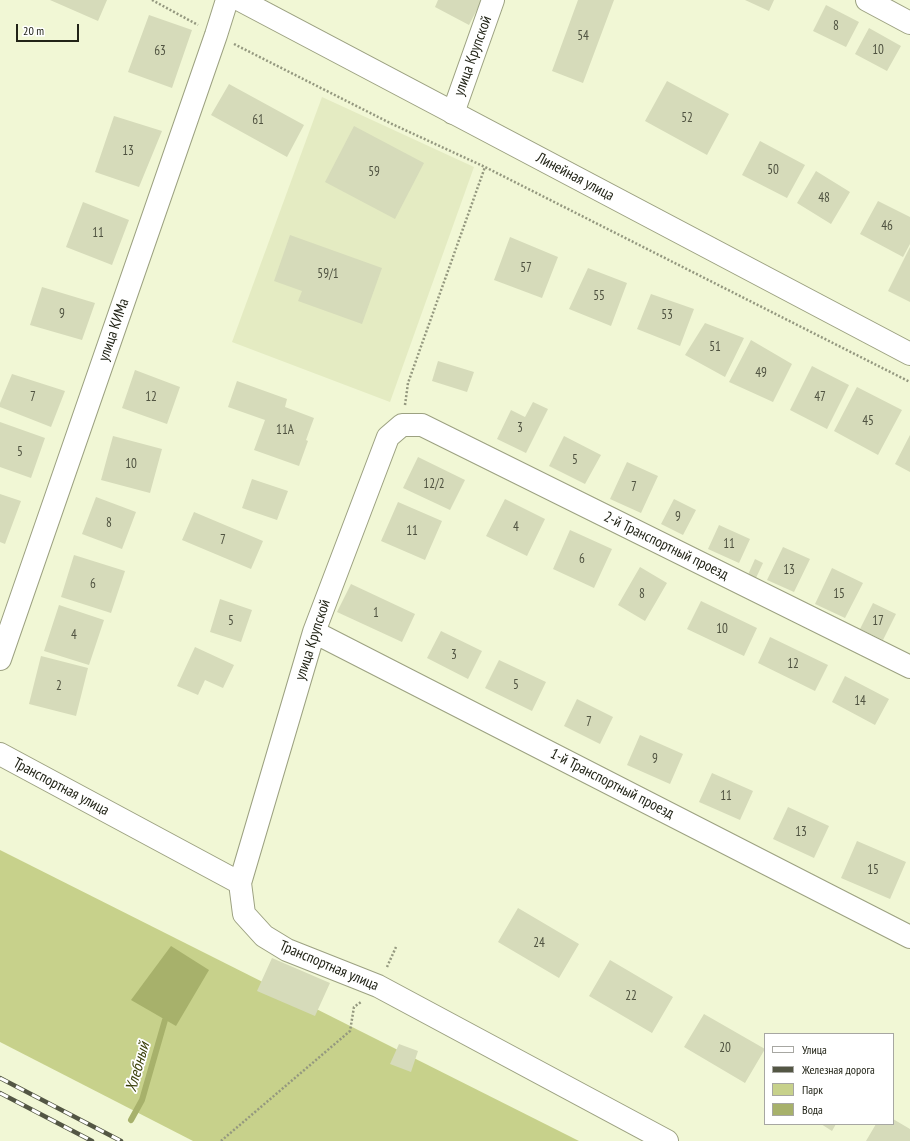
<!DOCTYPE html>
<html>
<head>
<meta charset="utf-8">
<style>
	body { margin:0 }
	#map { position:relative; width:910px; height:1141px; overflow:hidden; background:#f1f7d5; font-family:"PT Sans Narrow",sans-serif }
	canvas { display:block }
	.legend { position:absolute; left:764px; top:1033px; width:130px; height:92px; box-sizing:border-box; background:#fff; border:1px solid #a7a7a2; margin:0; padding:5px 7px; list-style:none; font-size:12px; color:#222417 }
	.legend li { display:flex; align-items:center; gap:8px; height:20px }
	.legend b { width:20px; border:1px solid #a7a7a2 }
	.scale { position:absolute; left:16px; top:24px; width:63px; height:18px; box-sizing:border-box; border:2px solid #222417; border-top:0; padding-left:5px; font-size:12px; line-height:14px; white-space:nowrap; color:#222417; -webkit-text-stroke:3px #fff; paint-order:stroke }
</style>
</head>
<body>
<div id="map">
<canvas width="910" height="1141"></canvas>
<ul class="legend">
<li><b style="height:5px;background:#fff"></b>Улица</li>
<li><b style="height:5px;background:#535644"></b>Железная дорога</li>
<li><b style="height:11px;background:#c7d18b"></b>Парк</li>
<li><b style="height:11px;background:#a7b16b"></b>Вода</li>
</ul>
<div class="scale">20 m</div>
</div>
<script>
const ctx = document.querySelector('canvas').getContext('2d');
ctx.lineJoin = 'round';
function paint(path, color) { ctx.fillStyle = color; ctx.fill(path, 'evenodd'); }
const toPath = rows => new Path2D(rows.map(r => 'M' + r).join(''));
function strokePath(path, color, width, dash) { ctx.strokeStyle = color; ctx.lineWidth = width; ctx.lineCap = dash ? 'butt' : 'round'; ctx.setLineDash(dash || []); ctx.stroke(path); }
function label(font, color, halo, rows, align = 'center') {
  ctx.font = font + ' "PT Sans Narrow",sans-serif'; ctx.lineWidth = 3.5; ctx.setLineDash([]); ctx.textBaseline = 'middle'; ctx.strokeStyle = halo; ctx.fillStyle = color; for (const [text, x, y, turn = 0] of rows) {
    ctx.save(); ctx.translate(x, y); ctx.rotate((+turn || 0) * Math.PI / 180); ctx.textAlign = isNaN(turn) ? turn : align; if (halo) ctx.strokeText(text, 0, 0); ctx.fillText(text, 0, 0); ctx.restore();
  }
}
paint(toPath([
	[322,97,474,167,390,402,232,342]
]), '#e4ebc2');
paint(toPath([
	[0,850,579,1141,193,1141,0,1042]
]), '#c7d18b');
paint(toPath([
	[171,946,209,970,176,1026,131,1000]
]), '#a7b16b');
strokePath(toPath([
	[131,1120,142,1100,165,1020]
]), '#a7b16b', 6);
paint(toPath([
	[50,0,107,0,98,21],
	[438,0,482,0,469,25,435,7],
	[578,0,614,0,583,83,552,71],
	[745,0,774,0,769,11],
	[826,5,859,22,846,47,813,31],
	[149,15,192,30,172,88,128,72],
	[869,28,901,46,887,71,855,54],
	[667,81,729,114,707,155,645,121],
	[229,84,304,125,287,157,211,115],
	[114,116,162,131,139,187,95,172],
	[354,126,424,163,395,219,325,182],
	[760,141,805,165,787,198,742,175],
	[816,171,850,192,831,224,797,203],
	[878,201,910,217,910,244,903,257,860,234],
	[83,202,129,220,112,265,66,247],
	[290,235,382,268,362,324,298,301,302,291,274,281],
	[510,237,558,257,542,298,494,280],
	[910,247,910,302,888,291],
	[588,268,627,283,611,326,569,309],
	[42,287,95,303,82,340,30,325],
	[651,294,694,309,680,346,637,329],
	[705,323,744,338,725,377,685,355],
	[751,340,792,364,773,402,729,382],
	[438,361,474,372,467,392,432,381],
	[812,366,849,385,827,429,790,410],
	[135,370,180,387,167,424,122,408],
	[12,374,65,391,51,427,0,407,0,403],
	[237,381,287,399,285,407,314,418,306,440,308,441,299,466,254,450,265,420,228,407],
	[857,387,902,410,878,455,834,431],
	[533,402,548,409,526,453,497,439,511,410,525,417],
	[0,422,45,438,31,478,0,467],
	[910,435,910,472,895,464],
	[113,436,162,449,150,493,101,480],
	[564,436,601,455,585,484,549,466],
	[418,457,465,480,450,510,403,488],
	[627,462,658,476,641,513,610,499],
	[252,479,288,491,277,520,242,508],
	[0,494,21,501,5,544,0,542],
	[96,497,136,512,122,549,82,534],
	[505,499,545,519,527,556,486,536],
	[674,499,696,510,683,535,661,524],
	[398,502,442,521,425,560,381,541],
	[194,512,263,541,251,569,182,540],
	[719,525,750,539,739,563,708,549],
	[570,530,612,549,594,588,553,569],
	[783,547,810,559,794,592,767,580],
	[74,555,125,571,111,613,61,597],
	[755,559,763,563,755,580,747,577],
	[640,567,667,583,645,621,618,605],
	[832,568,863,583,845,618,815,604],
	[351,584,415,614,402,642,337,612],
	[220,599,252,610,241,642,210,632],
	[701,601,757,628,744,656,687,629],
	[873,603,896,614,883,640,860,629],
	[59,605,104,620,89,665,44,651],
	[441,631,482,651,468,679,427,658],
	[770,637,828,665,815,691,758,663],
	[195,647,234,665,223,688,205,680,198,695,177,686],
	[41,656,88,668,76,716,29,704],
	[499,660,546,682,532,711,485,688],
	[845,676,889,699,875,725,832,702],
	[577,699,613,717,600,744,564,726],
	[640,735,683,754,670,784,627,765],
	[712,773,753,791,740,820,699,802],
	[788,807,829,826,814,858,773,839],
	[857,841,906,862,890,899,841,878],
	[518,908,579,944,559,978,498,942],
	[272,958,330,983,315,1016,257,991],
	[610,960,673,997,652,1033,589,996],
	[704,1014,765,1049,745,1083,684,1047],
	[399,1044,418,1051,411,1072,390,1064],
	[893,1119,910,1129,910,1141,866,1141,876,1124,893,1124],
	[821,1124,836,1124,832,1131]
]), '#d6dbba');
const minor = toPath([
	[867,0,910,23],
	[453,113,493,0],
	[314,632,910,937],
	[0,659,216,35,227,0],
	[0,754,240,883,244,914,264,936,287,950,378,986,667,1141],
	[240,883,314,632,388,437,402,425,422,425,910,667]
]);
const tertiary = toPath([
	[240,0,910,354]
]);
strokePath(minor, '#9ca181', 24);
strokePath(tertiary, '#9ca181', 24);
strokePath(toPath([
	[152,0,198,25],
	[234,44,392,124,485,167,910,382],
	[405,405,408,383,485,167],
	[387,967,396,947],
	[221,1141,350,1031,354,1007,361,1002]
]), '#94987f', 2.5, [2, 2]);
strokePath(minor, '#fff', 22);
strokePath(tertiary, '#fff', 22);
const rail = toPath([
	[0,1078,121,1141],
	[0,1093,92,1141]
]);
strokePath(rail, '#535644', 4.5);
strokePath(rail, '#fff', 3, [9]);
label('13px', '#4f5240', null, [
	["8",836,26],
	["54",583,36],
	["10",878,50],
	["63",160,51],
	["52",687,118],
	["61",258,120],
	["13",128,151],
	["50",773,170],
	["59",374,172],
	["48",824,198],
	["46",887,226],
	["11",98,233],
	["57",526,268],
	["59/1",328,274],
	["55",599,296],
	["9",62,314],
	["53",667,315],
	["51",715,347],
	["49",761,373],
	["7",33,397],
	["12",151,397],
	["47",820,397],
	["45",868,421],
	["3",520,428],
	["11А",285,430],
	["5",20,452],
	["5",575,460],
	["10",131,464],
	["12/2",434,484],
	["7",634,487],
	["9",678,517],
	["8",109,523],
	["4",516,527],
	["11",412,531],
	["7",223,540],
	["11",729,544],
	["6",582,559],
	["13",789,570],
	["6",93,584],
	["8",642,594],
	["15",839,594],
	["1",376,613],
	["5",231,621],
	["17",878,621],
	["10",722,629],
	["4",74,635],
	["3",454,655],
	["12",793,664],
	["5",516,685],
	["2",59,686],
	["14",860,701],
	["7",589,722],
	["9",655,759],
	["11",726,796],
	["13",801,832],
	["15",873,870],
	["24",539,943],
	["22",631,996],
	["20",725,1048]
]);
label('15px', '#222417', '#fff', [
	["улица Крупской",473,56,-70],
	["Линейная улица",575,177,28],
	["улица КИМа",114,330,-71],
	["2-й Транспортный проезд",666,546,26],
	["улица Крупской",313,640,-72],
	["1-й Транспортный проезд",612,784,27],
	["Транспортная улица",61,787,28],
	["Транспортная улица",329,966,23]
]);
label('italic 16px', '#3a3f08', '#fff', [
	["Хлебный",138,1067,-74]
]);
</script>
</body>
</html>
